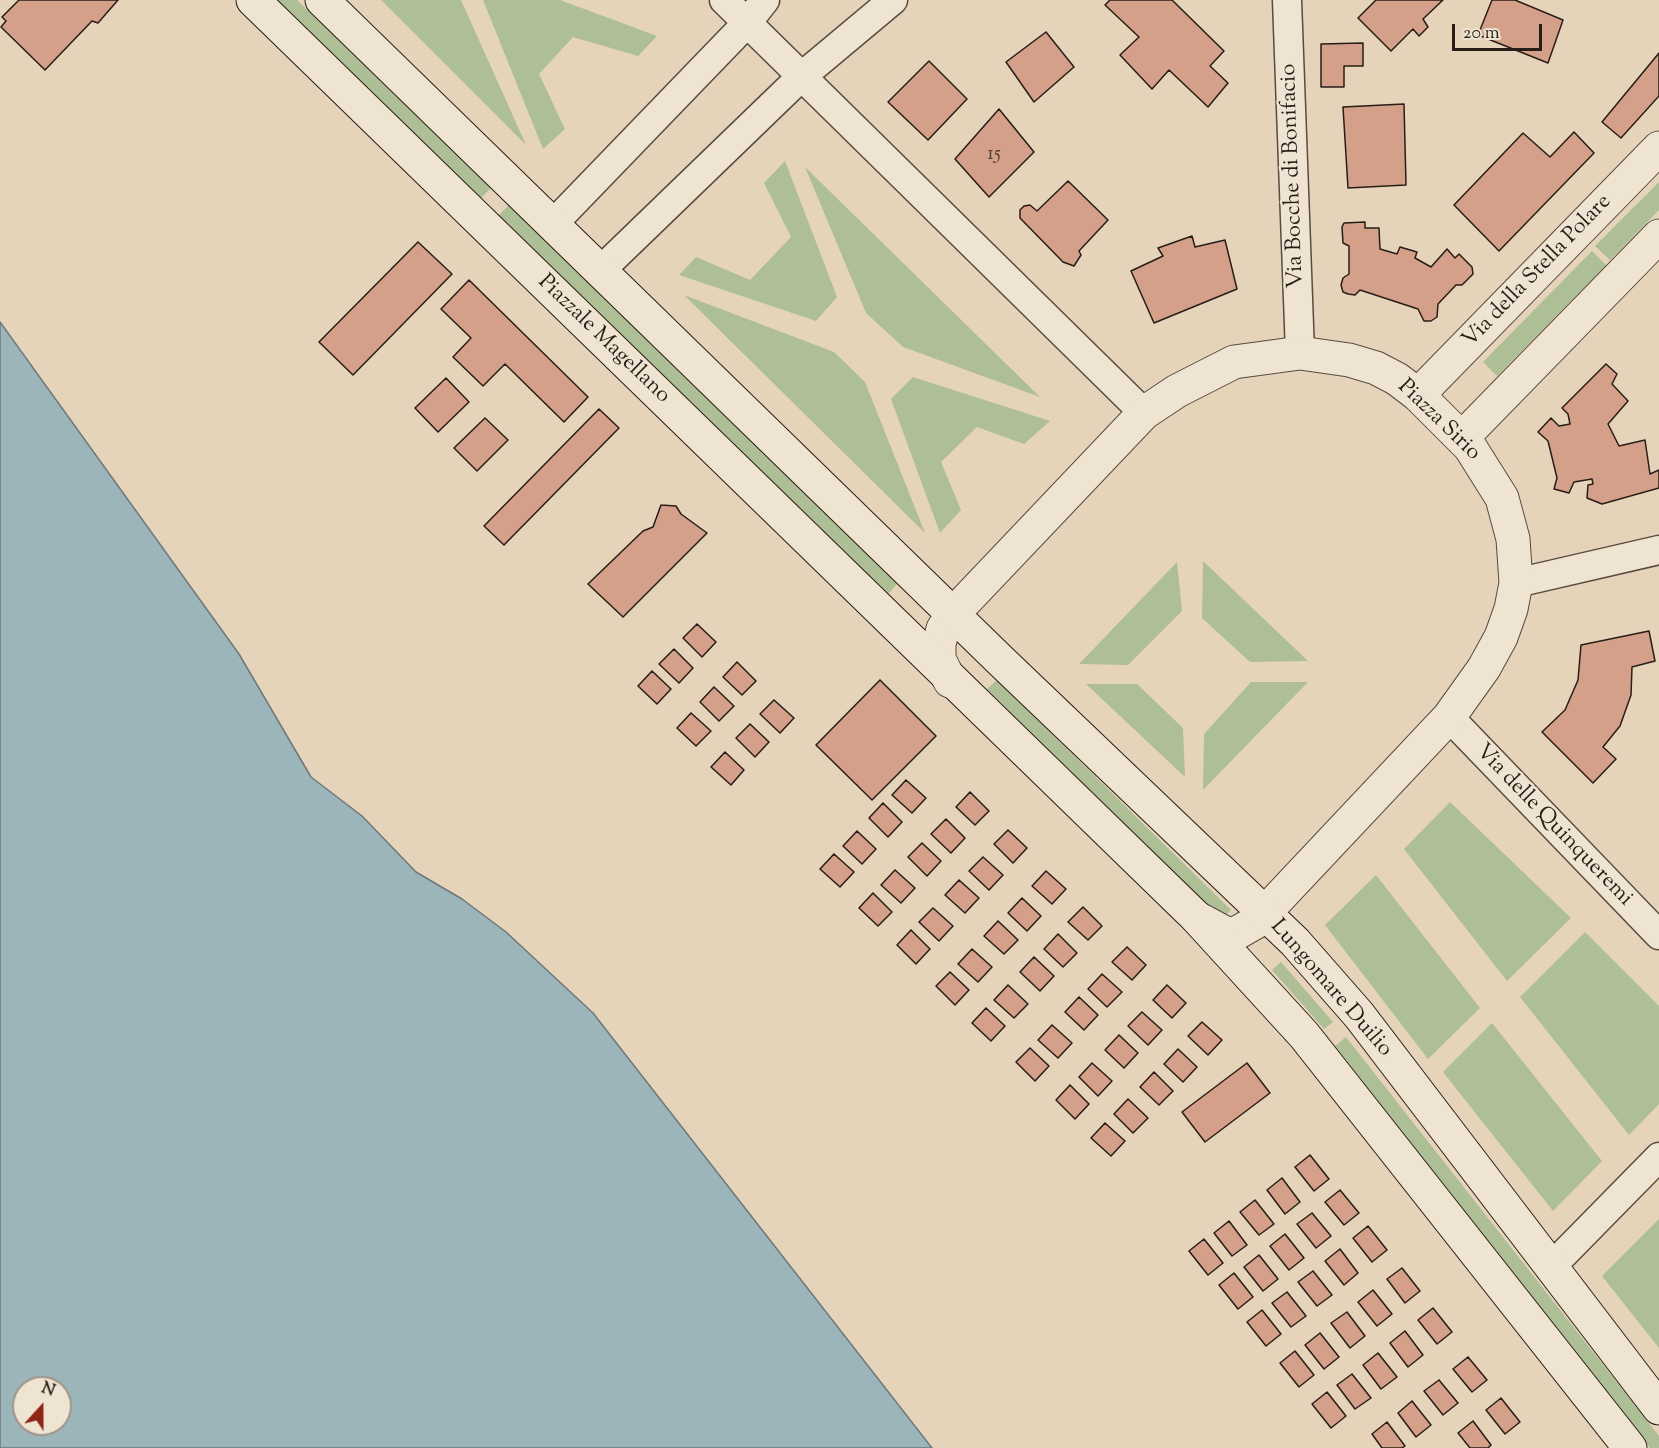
<!DOCTYPE html>
<html>
<head>
<meta charset="utf-8">
<style>
	body { margin:0 }
	#map { position:relative; width:1659px; height:1448px; overflow:hidden; background:#e6d4ba; font-family:"Sorts Mill Goudy",serif }
	canvas { display:block }
	.north { position:absolute; left:12px; top:1376px; width:60px; height:60px; box-sizing:border-box; background:#efe3d2; border:2px solid #9f9487; border-radius:50%; rotate:21deg; font-size:16px; font-weight:700; line-height:24px; text-align:center; color:#281d17 }
	.north::after { content:''; display:block; margin:auto; width:21px; height:27px; background:#8f2418; clip-path:polygon(50% 0,100% 100%,50% 72%,0 100%) }
	.scale { position:absolute; left:1452px; top:24px; width:90px; height:27px; box-sizing:border-box; border:3px solid #281d17; border-top:0; padding-left:8px; font-size:18px; line-height:21px; white-space:nowrap; color:#281d17; -webkit-text-stroke:4px #efe3d2; paint-order:stroke }
</style>
</head>
<body>
<div id="map">
<canvas width="1659" height="1448"></canvas>
<div class="north">N</div>
<div class="scale">20 m</div>
</div>
<script>
const ctx = document.querySelector('canvas').getContext('2d');
ctx.lineJoin = 'round';
function paint(path, color) { ctx.fillStyle = color; ctx.fill(path, 'evenodd'); }
const toPath = rows => new Path2D(rows.map(r => 'M' + r).join(''));
function strokePath(path, color, width, dash) { ctx.strokeStyle = color; ctx.lineWidth = width; ctx.lineCap = dash ? 'butt' : 'round'; ctx.setLineDash(dash || []); ctx.stroke(path); }
function label(font, color, halo, rows, align = 'center') {
  ctx.font = font + ' "Sorts Mill Goudy",serif'; ctx.lineWidth = 4.5; ctx.setLineDash([]); ctx.textBaseline = 'middle'; ctx.strokeStyle = halo; ctx.fillStyle = color; for (const [text, x, y, turn = 0] of rows) {
    ctx.save(); ctx.translate(x, y); ctx.rotate((+turn || 0) * Math.PI / 180); ctx.textAlign = isNaN(turn) ? turn : align; if (halo) ctx.strokeText(text, 0, 0); ctx.fillText(text, 0, 0); ctx.restore();
  }
}
paint(toPath([
	[274,0,297,0,491,188,480,199],
	[381,0,461,0,526,145],
	[483,0,560,0,657,36,638,56,573,37,539,74,565,129,543,149],
	[785,161,837,297,816,321,679,275,696,257,750,280,791,237,764,183],
	[805,167,1040,397,903,347,866,313],
	[1659,182,1659,210,1610,260,1595,246],
	[510,204,899,582,888,594,498,216],
	[1592,251,1606,265,1497,376,1483,362],
	[684,295,834,352,865,382,925,533],
	[913,377,1050,421,1024,444,977,427,941,462,961,510,940,533,891,399],
	[1203,561,1308,661,1250,662,1202,618],
	[1177,562,1182,611,1128,665,1079,664],
	[997,680,1231,910,1222,919,987,689],
	[1251,682,1308,682,1203,790,1204,734],
	[1086,684,1137,684,1183,728,1185,777],
	[1450,802,1571,918,1507,981,1404,849],
	[1376,875,1480,1008,1428,1059,1325,925],
	[1585,932,1659,1006,1659,1104,1629,1135,1520,997],
	[1281,962,1333,1022,1324,1029,1272,970],
	[1492,1023,1602,1161,1553,1211,1443,1072],
	[1346,1037,1659,1436,1659,1448,1650,1448,1335,1046],
	[1659,1219,1659,1348,1602,1276]
]), '#aebe95');
const water = toPath([
	[0,322,239,654,311,777,362,816,416,872,462,899,506,932,593,1013,932,1448,0,1448,0,322],
	[24,1388,60,1388,60,1424,24,1424,24,1388]
]);
paint(water, '#9cb5bb');
strokePath(water, '#6e7879', 1.5);
const building = toPath([
	[19,0,118,0,98,23,92,21,45,70,1,27,6,21,2,17,19,0],
	[1110,0,1172,0,1224,51,1210,66,1228,83,1208,107,1169,70,1152,89,1120,55,1139,37,1105,5,1110,0],
	[1376,0,1443,0,1423,19,1428,27,1419,36,1413,29,1391,51,1358,18,1376,0],
	[1492,0,1515,0,1563,20,1548,63,1478,35,1492,0],
	[1046,32,1074,67,1034,102,1006,62,1046,32],
	[1363,43,1363,66,1344,66,1344,87,1321,87,1321,44,1363,43],
	[1659,53,1659,96,1621,138,1602,122,1659,53],
	[929,61,967,99,928,140,888,102,929,61],
	[1404,104,1406,185,1348,188,1343,107,1404,104],
	[999,109,1034,152,989,197,955,159,999,109],
	[1574,132,1594,153,1499,251,1454,205,1523,133,1550,157,1574,132],
	[1068,181,1108,220,1079,251,1081,255,1074,266,1063,262,1020,218,1020,210,1024,206,1030,205,1037,211,1068,181],
	[1365,222,1365,228,1379,228,1380,249,1397,254,1400,247,1417,252,1415,258,1431,267,1447,249,1455,258,1459,254,1472,267,1473,274,1462,285,1456,285,1438,304,1437,317,1431,321,1424,321,1418,309,1360,290,1355,295,1348,294,1343,292,1341,285,1343,278,1349,274,1349,246,1343,243,1342,227,1344,223,1365,222],
	[1192,236,1195,247,1225,240,1237,289,1154,323,1131,271,1163,256,1158,248,1192,236],
	[418,242,452,274,353,375,319,342,418,242],
	[469,280,588,397,564,422,505,364,483,386,453,357,471,338,441,309,469,280],
	[1606,364,1617,374,1612,384,1628,401,1608,424,1619,446,1645,440,1650,474,1659,470,1659,488,1602,504,1587,498,1588,485,1593,484,1592,479,1574,482,1569,493,1554,489,1557,478,1548,441,1538,432,1551,418,1559,426,1570,424,1568,414,1562,408,1606,364],
	[446,378,469,402,438,432,415,408,446,378],
	[599,409,619,428,504,545,484,526,599,409],
	[485,418,508,440,477,471,454,448,485,418],
	[661,505,676,506,681,514,707,533,623,617,588,584,643,531,653,527,661,505],
	[697,624,716,642,702,657,683,638,697,624],
	[1649,631,1655,661,1632,667,1631,695,1620,726,1603,747,1616,759,1593,783,1542,732,1565,710,1578,680,1581,645,1649,631],
	[674,649,693,668,679,683,659,664,674,649],
	[737,662,756,681,742,695,723,677,737,662],
	[652,671,671,689,657,704,638,686,652,671],
	[880,680,936,736,872,800,816,745,880,680],
	[714,687,734,706,719,721,700,702,714,687],
	[774,700,794,718,780,733,760,714,774,700],
	[691,713,711,731,696,746,677,728,691,713],
	[750,724,769,742,755,757,736,738,750,724],
	[725,752,744,770,731,785,711,767,725,752],
	[906,780,926,798,912,813,892,795,906,780],
	[970,792,989,811,975,825,956,807,970,792],
	[883,803,902,822,888,837,869,818,883,803],
	[946,819,965,838,951,853,931,834,946,819],
	[1008,830,1027,848,1013,863,994,844,1008,830],
	[857,831,876,849,862,864,843,846,857,831],
	[922,843,941,861,927,876,908,857,922,843],
	[834,854,854,872,840,887,820,869,834,854],
	[983,857,1003,875,989,890,969,871,983,857],
	[895,870,915,888,901,903,881,885,895,870],
	[1046,871,1066,889,1052,904,1032,886,1046,871],
	[959,880,979,898,965,913,945,895,959,880],
	[873,893,892,912,878,926,859,908,873,893],
	[1022,898,1041,916,1027,931,1008,913,1022,898],
	[1083,907,1102,926,1088,940,1068,922,1083,907],
	[933,908,953,926,939,941,919,922,933,908],
	[998,921,1018,940,1004,954,984,936,998,921],
	[911,930,930,949,916,964,897,945,911,930],
	[1058,934,1077,953,1063,967,1044,949,1058,934],
	[1127,947,1146,965,1132,980,1112,962,1127,947],
	[972,949,992,967,978,982,958,964,972,949],
	[1034,957,1054,976,1040,991,1020,972,1034,957],
	[950,972,969,990,955,1005,936,986,950,972],
	[1102,974,1122,992,1107,1007,1088,989,1102,974],
	[1008,985,1028,1004,1014,1018,994,1000,1008,985],
	[1167,985,1186,1003,1172,1018,1153,1000,1167,985],
	[1079,997,1098,1015,1084,1030,1065,1012,1079,997],
	[986,1008,1005,1026,991,1041,972,1023,986,1008],
	[1142,1012,1162,1030,1148,1045,1128,1026,1142,1012],
	[1202,1022,1222,1040,1208,1055,1188,1036,1202,1022],
	[1052,1025,1072,1043,1058,1058,1038,1040,1052,1025],
	[1119,1035,1138,1053,1124,1068,1105,1050,1119,1035],
	[1030,1048,1049,1066,1035,1081,1016,1062,1030,1048],
	[1178,1049,1197,1067,1183,1082,1164,1064,1178,1049],
	[1092,1063,1112,1081,1098,1096,1079,1077,1092,1063],
	[1247,1063,1270,1093,1205,1142,1182,1112,1247,1063],
	[1154,1072,1173,1091,1159,1105,1140,1087,1154,1072],
	[1070,1085,1089,1104,1075,1119,1056,1100,1070,1085],
	[1128,1099,1148,1118,1133,1133,1114,1114,1128,1099],
	[1105,1123,1125,1141,1111,1156,1091,1138,1105,1123],
	[1310,1155,1329,1179,1314,1191,1295,1167,1310,1155],
	[1282,1178,1300,1202,1285,1214,1267,1190,1282,1178],
	[1340,1190,1359,1213,1344,1225,1325,1202,1340,1190],
	[1255,1200,1274,1224,1259,1235,1240,1212,1255,1200],
	[1312,1213,1331,1236,1316,1248,1297,1224,1312,1213],
	[1229,1221,1247,1245,1232,1256,1214,1233,1229,1221],
	[1368,1226,1387,1250,1372,1262,1353,1238,1368,1226],
	[1285,1234,1304,1258,1289,1270,1270,1246,1285,1234],
	[1204,1239,1223,1263,1208,1275,1189,1251,1204,1239],
	[1340,1249,1358,1273,1344,1285,1325,1261,1340,1249],
	[1259,1255,1278,1279,1263,1291,1244,1267,1259,1255],
	[1402,1268,1420,1291,1405,1303,1387,1279,1402,1268],
	[1313,1271,1332,1295,1317,1306,1298,1282,1313,1271],
	[1234,1273,1253,1297,1238,1309,1219,1285,1234,1273],
	[1373,1290,1392,1314,1377,1326,1358,1302,1373,1290],
	[1287,1292,1306,1316,1291,1327,1272,1303,1287,1292],
	[1433,1308,1452,1332,1437,1344,1418,1320,1433,1308],
	[1262,1310,1281,1334,1266,1346,1247,1322,1262,1310],
	[1347,1312,1365,1336,1350,1348,1331,1323,1347,1312],
	[1405,1331,1423,1355,1408,1367,1390,1343,1405,1331],
	[1320,1333,1339,1357,1324,1369,1305,1345,1320,1333],
	[1295,1351,1314,1375,1299,1387,1280,1363,1295,1351],
	[1378,1353,1397,1377,1381,1389,1363,1365,1378,1353],
	[1468,1357,1487,1380,1472,1392,1453,1369,1468,1357],
	[1352,1374,1371,1398,1355,1409,1337,1385,1352,1374],
	[1439,1380,1458,1403,1443,1415,1424,1391,1439,1380],
	[1327,1392,1346,1416,1331,1428,1312,1404,1327,1392],
	[1501,1398,1520,1422,1505,1434,1486,1410,1501,1398],
	[1412,1401,1431,1425,1416,1437,1398,1413,1412,1401],
	[1473,1421,1491,1445,1488,1448,1470,1448,1458,1433,1473,1421],
	[1387,1422,1405,1446,1402,1448,1382,1448,1372,1434,1387,1422]
]);
paint(building, '#d4a08a');
strokePath(building, '#281d17', 1.5);
const minor = toPath([
	[724,0,1144,413],
	[1287,0,1300,353],
	[552,225,747,23,765,0],
	[599,272,801,77,893,0],
	[1516,583,1659,550],
	[1449,717,1659,935],
	[1550,1268,1659,1157]
]);
const tertiary = toPath([
	[1418,395,1659,148],
	[1462,438,1659,236],
	[950,681,939,659,939,644,943,629,953,614,1144,413,1177,391,1234,362,1300,353,1349,360,1376,368,1397,379,1418,395,1470,447,1502,498,1513,539,1516,583,1511,609,1501,637,1484,668,1449,717,1256,922,1235,934,1225,933,1197,918]
]);
const secondary = toPath([
	[253,0,1197,918,1304,1035,1630,1448],
	[322,0,1001,661,1295,942,1359,1015,1659,1408]
]);
strokePath(minor, '#584b40', 31);
strokePath(tertiary, '#584b40', 35);
strokePath(secondary, '#281d17', 35);
strokePath(minor, '#efe3d2', 28);
strokePath(tertiary, '#efe3d2', 33);
strokePath(secondary, '#efe3d2', 33);
label('20px', '#533e34', null, [
	["15",994,156]
]);
label('22px', '#281d17', '#efe3d2', [
	["Via Bocche di Bonifacio",1294,176,-92],
	["Via della Stella Polare",1538,272,-46],
	["Piazzale Magellano",603,340,44],
	["Piazza Sirio",1438,421,44],
	["Via delle Quinqueremi",1553,826,46],
	["Lungomare Duilio",1330,989,49]
]);
</script>
</body>
</html>
